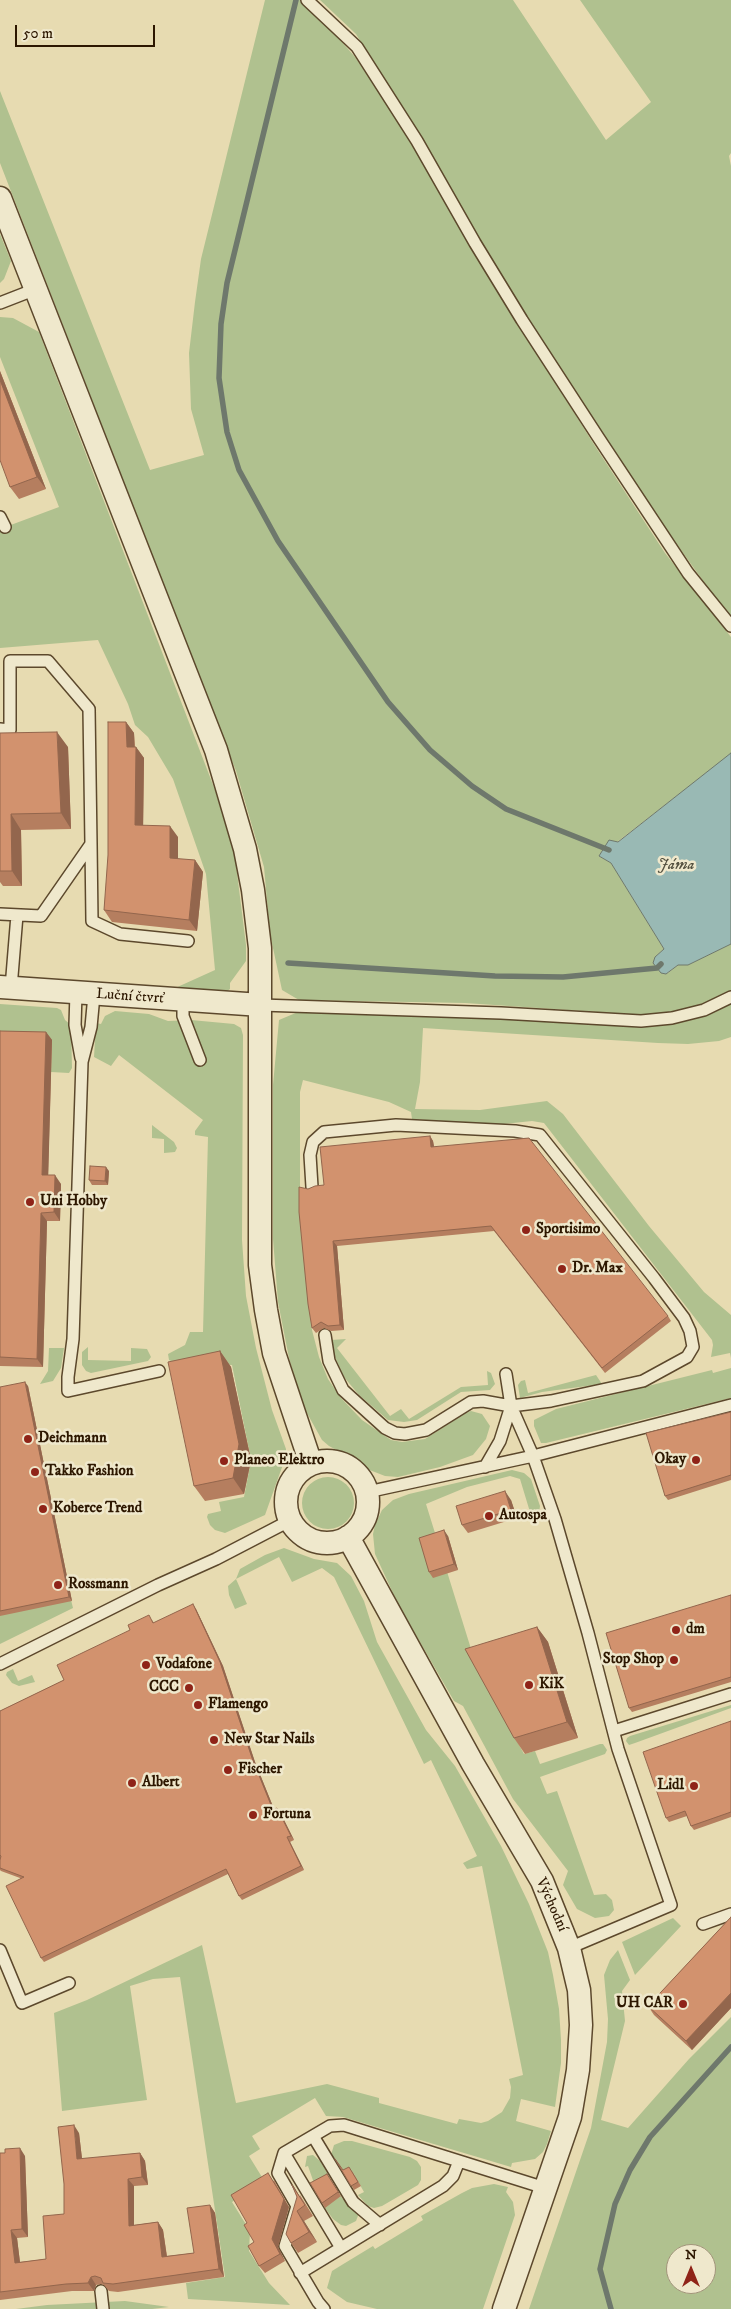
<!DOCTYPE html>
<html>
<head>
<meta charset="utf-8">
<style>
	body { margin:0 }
	#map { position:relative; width:731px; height:2309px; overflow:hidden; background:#e7dbb1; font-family:"IM FELL DW Pica",serif }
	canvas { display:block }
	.north { position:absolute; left:666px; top:2244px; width:50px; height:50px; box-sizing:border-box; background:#efe8cc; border:1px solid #a1947a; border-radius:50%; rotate:0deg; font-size:14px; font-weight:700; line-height:20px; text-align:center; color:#2d1700 }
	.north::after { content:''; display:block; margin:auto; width:18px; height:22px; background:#8f2418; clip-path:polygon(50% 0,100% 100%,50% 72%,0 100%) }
	.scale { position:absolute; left:15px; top:25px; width:140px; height:22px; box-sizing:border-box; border:2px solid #2d1700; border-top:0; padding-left:6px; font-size:15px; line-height:18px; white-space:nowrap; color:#2d1700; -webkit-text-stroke:4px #efe8cc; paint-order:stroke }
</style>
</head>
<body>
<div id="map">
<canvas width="731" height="2309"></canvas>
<div class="north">N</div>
<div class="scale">50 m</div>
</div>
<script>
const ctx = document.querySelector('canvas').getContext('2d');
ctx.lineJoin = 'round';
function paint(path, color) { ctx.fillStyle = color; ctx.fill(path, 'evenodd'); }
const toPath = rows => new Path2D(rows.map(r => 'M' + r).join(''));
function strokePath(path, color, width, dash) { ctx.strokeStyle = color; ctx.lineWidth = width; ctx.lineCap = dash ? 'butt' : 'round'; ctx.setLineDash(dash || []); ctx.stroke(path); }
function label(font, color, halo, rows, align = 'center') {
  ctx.font = font + ' "IM FELL DW Pica",serif'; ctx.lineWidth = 5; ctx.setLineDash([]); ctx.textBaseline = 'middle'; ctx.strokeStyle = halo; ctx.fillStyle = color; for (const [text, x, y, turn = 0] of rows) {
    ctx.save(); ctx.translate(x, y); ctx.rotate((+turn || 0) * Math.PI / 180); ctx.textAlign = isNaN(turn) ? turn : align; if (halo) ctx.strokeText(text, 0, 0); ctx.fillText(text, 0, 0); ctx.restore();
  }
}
paint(toPath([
	[265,0,310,0,309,10,335,34,355,57,398,120,513,315,595,446,665,553,731,637,731,754,617,842,609,841,599,856,611,863,664,949,655,957,668,973,678,965,688,965,731,944,731,1037,719,1041,688,1044,658,1043,423,1028,420,1082,415,1109,480,1110,547,1101,563,1114,649,1226,704,1292,731,1315,731,1358,730,1353,711,1357,713,1345,712,1340,544,1123,532,1121,494,1125,412,1119,411,1112,389,1102,303,1080,300,1092,300,1197,305,1259,312,1330,319,1357,328,1379,341,1398,362,1420,391,1440,402,1442,425,1439,466,1413,471,1411,482,1414,490,1426,486,1439,473,1455,440,1467,398,1477,385,1476,367,1469,353,1459,329,1446,322,1440,303,1406,289,1358,278,1302,273,1239,273,1085,279,1020,298,1012,343,1011,491,1017,648,1026,641,1015,465,1003,299,1000,282,990,270,934,264,867,236,771,0,163,0,91,150,470,204,455,191,409,189,353,195,302,201,259],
	[320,0,513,0,606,140,651,102,580,0,731,0,731,153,729,156,731,166,731,620,643,497,533,329,469,224,421,138,356,34],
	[0,234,11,261,4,279,0,283],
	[0,317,13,318,39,332,215,790,235,857,246,945,246,961,230,983,230,989,226,992,173,989,215,970,206,874,173,779,148,737,135,725,128,704,98,640,0,648,0,529,59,507,0,357],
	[0,1004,57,1008,61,1010,65,1020,71,1025,72,1068,69,1073,51,1072,52,1040,0,1039],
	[115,1011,149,1014,168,1021,191,1020,234,1024,241,1028,243,1035,242,1240,246,1296,256,1348,272,1410,286,1449,286,1456,265,1515,225,1533,215,1530,210,1525,207,1517,208,1514,221,1511,219,1502,244,1497,251,1460,232,1365,173,1362,169,1360,168,1354,185,1345,190,1332,203,1332,208,1137,195,1135,195,1131,203,1120,119,1055,111,1066,94,1057,96,1023,101,1024,105,1016],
	[152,1125,174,1142,177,1148,175,1152,164,1153,164,1139,152,1138],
	[346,1339,337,1348,390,1416,401,1409,409,1419,461,1387,488,1385,487,1371,491,1373,495,1384,490,1390,461,1392,417,1420,404,1422,388,1420,359,1395,344,1377,335,1357,331,1340],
	[88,1347,88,1360,131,1361,131,1348,147,1349,151,1357,148,1361,91,1373,86,1371,82,1365,82,1352],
	[49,1348,64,1348,61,1368,53,1381,40,1384,48,1371],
	[731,1368,731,1398,546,1443,541,1443,534,1426,534,1420,556,1409,712,1370,713,1373],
	[596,1375,602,1384,542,1392,520,1398,518,1385,521,1381,525,1380,528,1393],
	[512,1470,524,1473,531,1479,540,1506,539,1513,535,1514,530,1512,520,1479,510,1476,467,1487,426,1504,476,1665,524,1754,535,1751,540,1764,600,1744,603,1744,607,1750,605,1754,540,1777,547,1794,557,1791,594,1895,606,1894,612,1900,614,1910,609,1916,595,1918,577,1909,563,1885,568,1871,513,1799,463,1706,454,1701,398,1604,375,1554,373,1534,375,1525,382,1510,393,1500,409,1494],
	'302 1503a26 26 0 1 1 52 0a26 26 0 1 1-52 0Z',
	[284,1548,314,1559,337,1563,351,1576,364,1601,377,1642,426,1730,455,1766,501,1846,529,1904,548,1952,553,1975,559,2009,561,2040,561,2063,555,2107,521,2099,516,2121,551,2131,547,2144,543,2152,535,2159,512,2163,511,2167,343,2117,326,2116,315,2098,252,2136,260,2149,249,2156,265,2182,232,2202,250,2231,249,2251,269,2283,290,2305,188,2299,186,2283,225,2277,180,1977,153,1979,130,1986,147,2100,62,2111,54,2013,87,2000,202,1945,236,2103,327,2084,379,2098,379,2103,457,2124,459,2119,481,2123,488,2121,502,2112,510,2098,511,2087,509,2079,523,2075,482,1866,467,1869,463,1863,477,1856,431,1760,424,1764,334,1577,322,1568,292,1582,279,1557,236,1579,247,1604,235,1609,229,1595,228,1586,236,1579,240,1569,265,1555],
	[71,1600,73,1608,0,1644,0,1615],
	[13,1669,18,1681,32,1675,35,1682,19,1686,12,1683,6,1675,7,1672],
	[731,1705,731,1708,635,1743,629,1745,626,1741,627,1738,630,1736],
	[673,1918,681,1926,635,1975,622,1942],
	[618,1950,630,1980,622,1991,625,2021,601,2120,628,2128,689,2059,731,2017,731,2309,529,2309,591,2128,607,2042,608,2019,604,1975,610,1960],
	[676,2254,706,2254,706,2284,676,2284],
	[344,2141,352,2141,410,2157,417,2161,421,2167,421,2180,418,2185,382,2206,374,2208,368,2206,358,2195,364,2192,352,2171,346,2174,331,2155,334,2145],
	[313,2155,320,2161,342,2198,359,2213,356,2221,346,2226,341,2225,333,2219,325,2208,313,2188,315,2186,308,2166,305,2167,307,2156],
	[494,2184,508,2187,506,2192,513,2202,515,2215,483,2309,377,2309,347,2302,327,2288,332,2271,345,2263,373,2246,375,2249,423,2220,421,2216,462,2193,472,2188],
	[125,2301,169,2307,152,2309,16,2309,47,2305]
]), '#b0c18f');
const water = toPath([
	[731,753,731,944,688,965,678,965,666,974,661,973,653,963,655,957,664,949,611,863,599,856,609,840,618,842,731,753]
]);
paint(water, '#99b9b4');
strokePath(water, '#6e786c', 1);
strokePath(toPath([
	[296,0,227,283,221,324,219,378,227,432,239,470,278,541,388,702,430,750,472,786,506,809,609,850],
	[288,963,495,976,563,977,657,968,661,964],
	[611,2309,600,2269,615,2204,630,2170,650,2137,731,2047]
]), '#6e786c', 5.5);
const service = toPath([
	[307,0,357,47,417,141,475,243,522,320,598,437,688,573,731,626],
	[0,303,36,289],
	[0,517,5,527],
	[0,729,10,730,10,661,48,661,89,709,91,844,41,916,0,914],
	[91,844,92,921,120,934,188,941],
	[11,988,17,915],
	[76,993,75,1025,81,1058],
	[94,995,91,1027,82,1062,73,1339,68,1377,68,1391,159,1371],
	[183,1000,183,1016,200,1060],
	[261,1005,501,1013,641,1021,672,1018,704,1010,731,997],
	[312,1187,310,1155,313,1142,324,1132,396,1125,515,1131,540,1135,654,1278,684,1318,690,1331,693,1347,687,1357,643,1381,551,1401,511,1406,483,1401,471,1402,426,1430,405,1434,395,1433,385,1428,343,1390,329,1361,325,1335],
	[506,1374,511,1406,533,1456,555,1519,588,1633,618,1749,671,1905,569,1948],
	[485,1467,500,1441,511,1406],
	[367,1492,533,1456,731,1405],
	[0,1664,158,1585,216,1559,291,1520],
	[614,1731,731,1694],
	[703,1924,731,1914],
	[0,1950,22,2003,69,1983],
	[313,2136,353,2202,380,2225],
	[284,2153,341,2248],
	[300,2273,443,2186,453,2176,459,2161],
	[101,2291,103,2309],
	[324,2309,318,2302,285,2246,297,2206,278,2173,284,2153,330,2126,344,2125,545,2188]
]);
const minor = toPath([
	[0,198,216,750,245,849,253,890,260,948,260,1265,266,1310,274,1353,311,1464],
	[0,987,261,1005],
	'286 1502a41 41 0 1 1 82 0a41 41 0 1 1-82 0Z',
	[348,1537,473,1764,542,1881,569,1948,579,1990,581,2025,578,2070,570,2117,504,2309]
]);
strokePath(service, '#5c482c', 14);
strokePath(minor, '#5c482c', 25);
strokePath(service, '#efe8cc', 11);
strokePath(minor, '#efe8cc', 22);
paint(toPath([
	[0,371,46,489,19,499,10,487],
	[126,722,134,733,135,747,136,747,144,758,143,825,178,837,178,859,195,860,203,872,197,931,112,922,104,910],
	[0,733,68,747,71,829,21,830,22,886,3,886,0,882],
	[0,1031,46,1032,52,1040,48,1175,61,1184,60,1221,47,1221,43,1367,0,1366],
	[430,1136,433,1141,434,1147,668,1316,671,1321,605,1373,494,1231,337,1246,344,1330,331,1331,324,1328,316,1333,312,1328,308,1189,324,1185],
	[109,1171,108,1185,92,1185,89,1180],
	[220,1351,231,1367,251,1460,244,1494,205,1501,194,1486],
	[28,1386,72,1601,0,1616,0,1387],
	[731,1412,731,1480,668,1500,665,1496],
	[511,1500,517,1518,468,1533,462,1525],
	[448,1536,458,1570,433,1578,429,1572],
	[731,1595,731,1682,632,1712,629,1708],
	[196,1609,223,1666,255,1762,274,1809,280,1812,294,1840,290,1842,304,1870,242,1900,239,1896,228,1874,44,1962,41,1958,20,1878,1,1871,0,1870,0,1711,64,1680,152,1620,154,1623],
	[537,1627,548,1642,578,1738,525,1754,514,1738],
	[731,1721,731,1817,694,1830,691,1826,687,1816,669,1822,666,1818],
	[731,1917,731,2008,692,2050,654,2015,648,2006],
	[79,2133,82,2159,140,2153,145,2161,148,2185,134,2186,134,2225,158,2222,163,2230,167,2256,194,2253,210,2205,215,2213,224,2277,118,2292,109,2291,104,2285,101,2284,96,2285,94,2291,72,2291,0,2300,0,2153,25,2156,28,2237,17,2238,20,2262,46,2259,64,2214],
	[343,2170,352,2171,361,2186,354,2190],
	[330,2178,342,2198,341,2196,325,2208,322,2203],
	[274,2180,289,2207,278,2247,285,2261,265,2273,259,2266,254,2242,247,2223],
	[300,2195,313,2216,304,2221,317,2242,298,2253,291,2243]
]), '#b57e5f');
paint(toPath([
	[0,371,46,489,37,477,0,380],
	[126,722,134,733,135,758,127,747],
	[57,732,68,747,71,829,61,813],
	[136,747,144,758,143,836,135,825],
	[11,814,21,830,22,886,12,871],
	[170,826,178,837,178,870,170,858],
	[195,860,203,872,197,931,189,920],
	[46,1032,52,1040,48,1184,42,1175],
	[430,1136,433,1141,435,1152,431,1147],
	[106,1167,109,1171,108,1185,105,1181],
	[55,1175,61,1184,60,1221,54,1212],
	[41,1213,47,1221,43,1367,37,1359],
	[333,1241,337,1246,344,1330,340,1325],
	[220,1351,231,1367,251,1460,244,1494,233,1478],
	[25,1382,28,1386,72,1601,69,1597],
	[505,1491,511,1500,517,1518,511,1510],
	[444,1530,448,1536,458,1570,454,1564],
	[193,1604,196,1609,223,1666,255,1762,276,1814,273,1810,252,1758],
	[537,1627,548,1642,578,1738,567,1722],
	[277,1808,280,1812,294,1840,291,1836],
	[287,1837,290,1842,304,1870,301,1866],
	[731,1993,731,2008,692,2050,686,2041],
	[74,2125,79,2133,83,2167,77,2159],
	[20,2148,25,2156,28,2237,22,2229],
	[140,2153,145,2161,148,2185,142,2177],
	[268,2173,289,2207,278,2247,285,2261,280,2254,272,2239],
	[128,2179,134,2186,134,2234,129,2226],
	[210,2205,215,2213,224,2277,219,2269],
	[297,2211,304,2221,317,2242,309,2232],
	[158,2222,163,2230,168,2265,162,2257],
	[11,2230,17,2238,21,2271,15,2263],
	[91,2277,96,2285,94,2291,88,2283]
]), '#93664d');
const building = toPath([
	[0,380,37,477,10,487,0,460,0,380],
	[108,722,126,722,127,747,136,747,135,825,170,826,170,858,195,860,189,920,104,910,108,855,108,722],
	[57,732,61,813,11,814,12,871,0,871,0,733,57,732],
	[0,1031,46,1032,42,1175,55,1175,54,1212,41,1213,37,1359,0,1357,0,1031],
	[430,1136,431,1147,529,1138,668,1316,602,1368,491,1226,333,1241,340,1325,328,1326,321,1322,312,1328,308,1304,299,1212,299,1187,308,1189,315,1186,324,1185,320,1147,430,1136],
	[90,1166,106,1167,105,1181,89,1180,90,1166],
	[220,1351,239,1444,233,1478,194,1486,168,1362,220,1351],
	[25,1382,69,1597,0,1611,0,1387,25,1382],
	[731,1412,731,1475,665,1496,646,1433,731,1412],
	[505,1491,511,1510,462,1525,456,1506,505,1491],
	[444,1530,454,1564,429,1572,419,1538,444,1530],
	[731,1595,731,1677,629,1708,606,1633,731,1595],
	[193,1604,220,1662,252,1758,273,1810,277,1808,291,1836,287,1837,301,1866,239,1896,226,1869,41,1958,6,1886,24,1877,0,1868,0,1860,1,1856,0,1855,0,1711,64,1680,57,1665,130,1630,128,1625,149,1615,153,1623,193,1604],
	[537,1627,567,1722,514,1738,465,1649,537,1627],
	[731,1721,731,1812,691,1826,685,1811,666,1818,643,1752,731,1721],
	[731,1917,731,1993,686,2041,648,2006,731,1917],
	[74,2125,77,2159,140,2153,142,2177,128,2179,129,2226,158,2222,162,2257,194,2253,187,2208,210,2205,219,2269,113,2284,103,2283,101,2278,95,2276,91,2277,88,2283,66,2284,0,2292,0,2153,5,2153,5,2149,20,2148,22,2229,11,2230,15,2263,46,2259,43,2216,64,2214,64,2184,58,2127,74,2125],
	[335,2159,343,2170,349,2167,358,2182,351,2186,335,2159],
	[268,2173,284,2199,272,2239,280,2254,259,2266,248,2246,254,2242,244,2225,247,2223,231,2195,268,2173],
	[327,2174,339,2193,338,2192,322,2203,310,2183,327,2174],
	[292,2185,305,2205,297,2211,309,2232,291,2243,286,2234,297,2197,292,2185]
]);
paint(building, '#d2926e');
strokePath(building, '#93664d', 1);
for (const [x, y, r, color] of [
	[30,1202,5,"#8f2418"],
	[526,1230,5,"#8f2418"],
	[562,1269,5,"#8f2418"],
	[28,1439,5,"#8f2418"],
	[696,1460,5,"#8f2418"],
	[224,1461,5,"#8f2418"],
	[35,1472,5,"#8f2418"],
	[43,1509,5,"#8f2418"],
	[489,1516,5,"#8f2418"],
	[58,1585,5,"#8f2418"],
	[676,1630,5,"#8f2418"],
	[674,1660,5,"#8f2418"],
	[146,1665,5,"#8f2418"],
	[529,1685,5,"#8f2418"],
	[189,1688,5,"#8f2418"],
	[198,1705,5,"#8f2418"],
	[214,1740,5,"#8f2418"],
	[228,1770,5,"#8f2418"],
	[132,1783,5,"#8f2418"],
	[694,1786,5,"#8f2418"],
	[253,1815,5,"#8f2418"],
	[683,2004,5,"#8f2418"]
]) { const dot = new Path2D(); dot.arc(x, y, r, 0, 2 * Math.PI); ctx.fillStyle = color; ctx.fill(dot); strokePath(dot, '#efe8cc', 2); }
label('15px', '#2d1700', '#efe8cc', [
	["Luční čtvrť",130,997,4],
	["Východní",551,1905,66]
]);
label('bold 15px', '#2d1700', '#efe8cc', [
	["Uni Hobby",40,1202],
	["Sportisimo",536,1230],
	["Dr. Max",572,1269],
	["Deichmann",38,1439],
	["Okay",686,1460,"right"],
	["Planeo Elektro",234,1461],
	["Takko Fashion",45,1472],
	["Koberce Trend",53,1509],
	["Autospa",499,1516],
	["Rossmann",68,1585],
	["dm",686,1630],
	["Stop Shop",664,1660,"right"],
	["Vodafone",156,1665],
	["KiK",539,1685],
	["CCC",179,1688,"right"],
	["Flamengo",208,1705],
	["New Star Nails",224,1740],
	["Fischer",238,1770],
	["Albert",142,1783],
	["Lidl",684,1786,"right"],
	["Fortuna",263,1815],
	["UH CAR",673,2004,"right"]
], 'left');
label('italic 16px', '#53503f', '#efe8cc', [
	["Jáma",676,866]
]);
</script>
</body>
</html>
